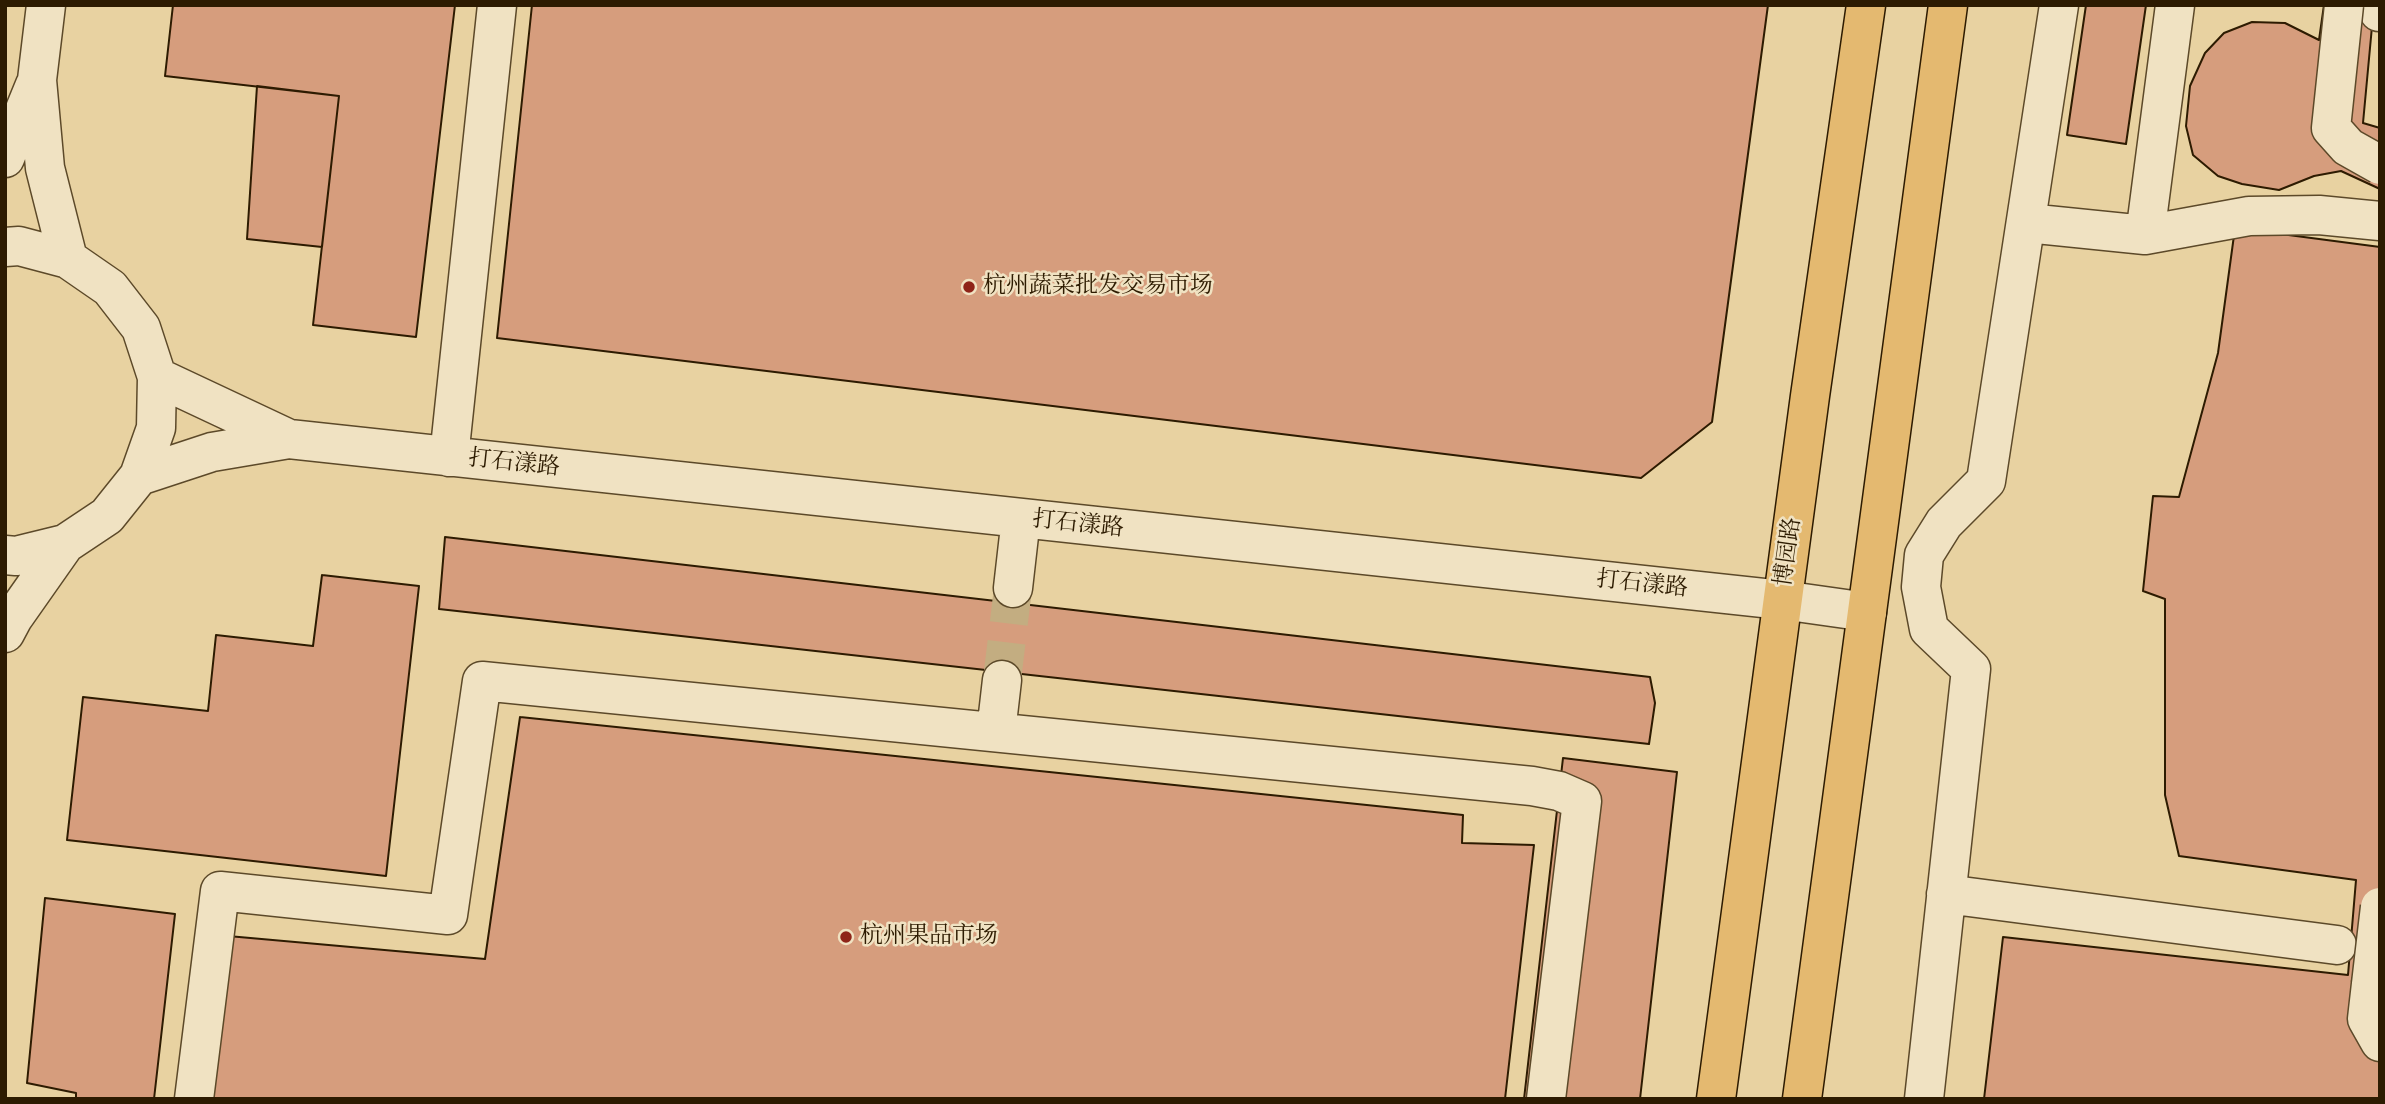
<!DOCTYPE html>
<html>
<head>
<meta charset="utf-8">
<style>
	body { margin:0 }
	#map { position:relative; width:2385px; height:1104px; overflow:hidden; background:#e8d2a1; font-family:Cardo,serif }
	canvas { display:block }
	.frame { position:absolute; inset:0; border:7px solid #2d1b01; pointer-events:none }
</style>
</head>
<body>
<div id="map">
<canvas width="2385" height="1104"></canvas>
<div class="frame"></div>
</div>
<script>
const ctx = document.querySelector('canvas').getContext('2d');
ctx.lineJoin = 'round';
function paint(path, color) { ctx.fillStyle = color; ctx.fill(path, 'evenodd'); }
const toPath = rows => new Path2D(rows.map(r => 'M' + r).join(''));
function strokePath(path, color, width, dash) { ctx.strokeStyle = color; ctx.lineWidth = width; ctx.lineCap = dash ? 'butt' : 'round'; ctx.setLineDash(dash || []); ctx.stroke(path); }
function label(font, color, halo, rows, align = 'center') {
  ctx.font = font + ' Cardo,"Noto Serif SC",serif'; ctx.lineWidth = 5; ctx.setLineDash([]); ctx.textBaseline = 'middle'; ctx.strokeStyle = halo; ctx.fillStyle = color; for (const [text, x, y, turn = 0] of rows) {
    ctx.save(); ctx.translate(x, y); ctx.rotate((+turn || 0) * Math.PI / 180); ctx.textAlign = isNaN(turn) ? turn : align; if (halo) ctx.strokeText(text, 0, 0); ctx.fillText(text, 0, 0); ctx.restore();
  }
}
const building = toPath([
	[173,5,455,5,416,337,313,325,339,96,165,76,173,5],
	[532,5,1768,5,1712,422,1641,478,497,338,532,5],
	[2086,5,2146,5,2126,144,2067,135,2086,5],
	[2324,5,2374,5,2363,123,2380,128,2380,189,2341,171,2314,176,2279,190,2242,184,2218,176,2193,155,2186,126,2190,86,2205,53,2224,33,2252,22,2285,23,2319,40,2324,5],
	[257,86,339,96,322,247,247,239,257,86],
	[2235,228,2380,247,2380,1099,1984,1099,2003,937,2348,975,2356,880,2179,856,2165,795,2165,599,2143,591,2153,496,2179,497,2218,353,2235,228],
	[445,537,1650,677,1655,703,1649,744,439,609,445,537],
	[322,575,419,586,386,876,67,840,83,697,208,711,216,635,313,646,322,575],
	[520,717,1463,815,1462,843,1534,845,1505,1099,212,1099,228,936,485,959,520,717],
	[1563,758,1677,772,1640,1099,1524,1099,1563,758],
	[45,898,175,914,154,1099,76,1099,76,1093,27,1083,45,898]
]);
paint(building, '#d69d7d');
strokePath(building, '#2d1b01', 2);
strokePath(toPath([
	[1002,680,1013,588]
]), '#c3ad81', 38, [38, 19]);
const minor = toPath([
	[46,5,37,80,45,168,68,259],
	[2379,12,2380,12],
	[5,158,35,85],
	[2027,223,2145,235,2249,216,2319,215,2380,221],
	[2145,235,2175,5],
	[5,247,19,246,68,259,110,288,141,328,157,377,156,428,139,476,107,516,65,544,16,556,5,555],
	[157,377,289,439],
	[449,457,497,5],
	[139,476,212,452,289,439,1782,600,1867,612],
	[1013,588,1021,518],
	[5,633,13,618,65,544],
	[996,732,1002,680],
	[1946,894,2337,945],
	[2371,984,2367,1019,2380,1042],
	[194,1099,220,891,448,915,482,681,1532,786,1559,791,1582,801,1546,1099],
	[1924,1099,1971,669,1929,629,1921,587,1924,555,1944,523,1986,481,2059,5]
]);
const major = toPath([
	[1716,1099,1810,396,1866,5],
	[1802,1099,1948,5]
]);
strokePath(minor, '#5c4929', 41);
strokePath(major, '#2d1b01', 41);
strokePath(minor, '#f0e2c2', 38);
strokePath(major, '#e4b970', 38);
const minorBridge = toPath([
	[2344,5,2331,128,2348,147,2380,165],
	[2371,984,2380,907]
]);
strokePath(minorBridge, '#5c4929', 41, []);
strokePath(minorBridge, '#f0e2c2', 38);
for (const [x, y, r, color] of [
	[969,287,7,"#8f2418"],
	[846,937,7,"#8f2418"]
]) { const dot = new Path2D(); dot.arc(x, y, r, 0, 2 * Math.PI); ctx.fillStyle = color; ctx.fill(dot); strokePath(dot, '#f0e2c2', 2.5); }
label('23px', '#2d1b01', '#f0e2c2', [
	["杭州蔬菜批发交易市场",983,287],
	["杭州果品市场",860,937]
], 'left');
label('23px', '#2d1b01', '#f0e2c2', [
	["打石漾路",514,464,6],
	["打石漾路",1078,525,6],
	["博园路",1789,552,-82],
	["打石漾路",1642,585,6]
]);
</script>
</body>
</html>
